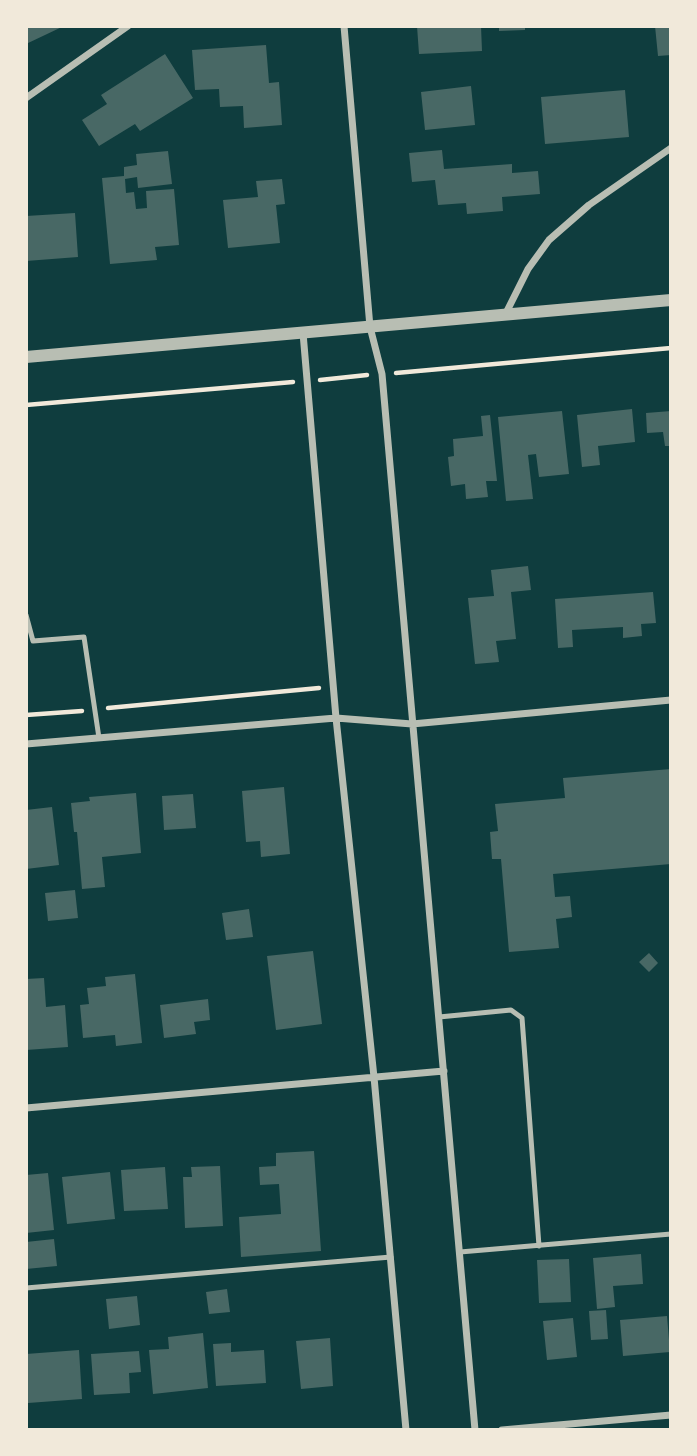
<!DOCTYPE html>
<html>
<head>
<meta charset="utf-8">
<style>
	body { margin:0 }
	#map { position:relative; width:697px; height:1456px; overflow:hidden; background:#0f3d3e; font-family:"PT Sans",sans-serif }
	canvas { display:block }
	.frame { position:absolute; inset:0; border:28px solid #f1e9da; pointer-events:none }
</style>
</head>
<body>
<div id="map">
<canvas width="697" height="1456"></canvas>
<div class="frame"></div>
</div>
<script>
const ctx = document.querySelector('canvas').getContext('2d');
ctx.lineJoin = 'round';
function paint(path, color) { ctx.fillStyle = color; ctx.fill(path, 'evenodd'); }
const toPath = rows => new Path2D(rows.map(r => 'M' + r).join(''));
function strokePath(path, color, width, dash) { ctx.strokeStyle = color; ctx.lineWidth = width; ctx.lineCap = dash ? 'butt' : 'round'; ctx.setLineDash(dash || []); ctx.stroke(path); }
paint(toPath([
	[26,26,64,26,26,44],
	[417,26,481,26,482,51,419,54],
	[499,26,525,26,525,30,499,31],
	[655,26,671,26,671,55,658,56],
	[266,45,269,83,279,82,282,125,244,128,243,106,220,107,219,89,195,90,192,50],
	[165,54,193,98,140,131,135,124,99,146,82,120,107,104,101,95],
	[471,86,475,125,425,130,421,92],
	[625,90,629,137,545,144,541,97],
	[442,150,444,169,512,164,512,173,538,171,540,194,502,197,503,211,467,214,466,203,438,205,435,180,412,182,409,153],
	[168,151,172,184,138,188,137,177,125,179,126,193,134,192,136,209,147,208,146,191,174,189,179,245,155,247,157,260,110,264,102,178,124,176,124,167,137,165,136,154],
	[282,179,285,204,276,205,280,243,228,248,223,200,258,197,256,181],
	[75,213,78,257,26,261,26,216],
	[632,409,635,442,598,446,600,465,582,467,577,415],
	[562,411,569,474,539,477,536,454,528,455,533,499,506,501,498,417],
	[671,411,671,446,665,446,663,432,647,433,646,413],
	[490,415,497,481,486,481,488,497,466,499,465,484,451,486,448,457,454,456,453,439,483,436,481,416],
	[528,566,531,590,511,592,516,639,496,641,499,662,475,664,468,598,494,596,491,570],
	[653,592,656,623,641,624,642,636,623,638,623,627,572,630,573,647,558,648,555,599],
	[671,769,671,864,553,874,555,897,570,896,572,917,556,919,559,948,509,952,501,859,492,859,490,832,498,831,495,804,565,798,563,778],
	[284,787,290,854,261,857,260,841,246,842,242,791],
	[136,793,141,853,102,857,105,887,82,889,77,832,74,832,71,803,90,801,89,797],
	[193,794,196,828,164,830,162,796],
	[52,807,59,865,26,869,26,810],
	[75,890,78,918,48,921,45,893],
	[249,909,253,937,226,940,222,913],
	[313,951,322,1024,276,1030,267,956],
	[649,953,658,963,649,972,639,962],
	[135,974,142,1043,116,1046,115,1035,83,1038,80,1005,89,1004,87,988,106,986,105,977],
	[44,978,46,1007,65,1005,68,1047,26,1050,26,979],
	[208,999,210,1020,194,1022,196,1034,164,1038,160,1005],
	[314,1151,321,1251,241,1257,239,1217,281,1214,279,1184,260,1185,259,1167,276,1166,276,1153],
	[220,1166,223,1226,185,1228,183,1177,192,1177,191,1167],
	[165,1167,168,1209,124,1211,121,1170],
	[110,1172,115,1219,67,1224,62,1177],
	[48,1173,54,1230,26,1233,26,1175],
	[54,1239,57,1266,26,1269,26,1242],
	[641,1254,643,1284,613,1286,615,1307,597,1309,593,1258],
	[569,1259,571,1302,539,1303,537,1260],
	[227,1289,230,1312,209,1314,206,1292],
	[137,1296,140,1325,109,1329,106,1299],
	[606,1310,608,1339,591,1340,589,1311],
	[667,1316,670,1352,623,1356,620,1320],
	[573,1318,577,1357,547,1360,543,1321],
	[203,1333,208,1388,153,1394,149,1350,169,1349,168,1337],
	[330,1338,333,1386,301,1389,296,1341],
	[231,1343,231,1352,264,1350,266,1383,216,1386,213,1344],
	[79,1350,82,1399,28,1403,26,1354],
	[139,1351,141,1372,129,1373,130,1393,94,1395,91,1354]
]), '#486865');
strokePath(toPath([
	[396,373,671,348],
	[320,380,367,375],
	[26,405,293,382],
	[108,708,319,688],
	[26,715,82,711]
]), '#f1e9da', 4.5);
strokePath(toPath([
	[26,615,33,641,84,637,99,738],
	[439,1017,511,1010,522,1018,539,1246],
	[460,1252,671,1234],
	[26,1288,391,1257]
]), '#b8beb3', 5);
strokePath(toPath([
	[344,26,370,327,382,374,475,1430],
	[26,98,128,26],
	[505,315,528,269,549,240,589,205,671,148],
	[303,333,336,718,374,1077,406,1430],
	[26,744,336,718,412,724,671,700],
	[26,1108,444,1071],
	[502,1430,671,1415]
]), '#b8beb3', 7);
strokePath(toPath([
	[26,357,671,300]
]), '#b8beb3', 12);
</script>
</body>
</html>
